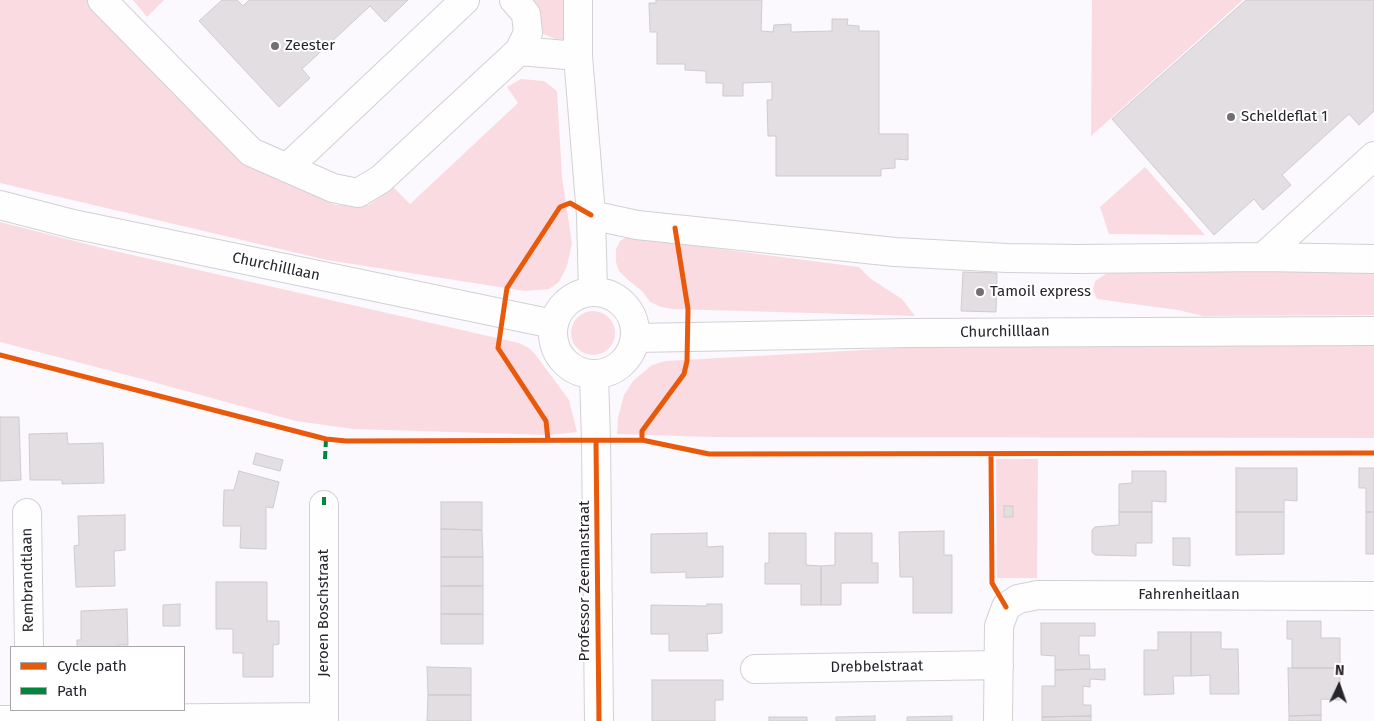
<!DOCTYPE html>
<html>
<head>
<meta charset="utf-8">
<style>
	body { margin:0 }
	#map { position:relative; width:1374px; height:721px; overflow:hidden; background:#fbf9fd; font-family:"Fira Sans",sans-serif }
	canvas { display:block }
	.legend { position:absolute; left:10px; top:646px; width:175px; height:65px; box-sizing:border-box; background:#fff; border:1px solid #a9a7aa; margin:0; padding:6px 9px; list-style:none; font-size:15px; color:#27242b }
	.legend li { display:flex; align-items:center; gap:10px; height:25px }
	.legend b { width:25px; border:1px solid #a9a7aa }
	.north { position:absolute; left:1314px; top:661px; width:50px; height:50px; -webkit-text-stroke:4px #fff; paint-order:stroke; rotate:3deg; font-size:14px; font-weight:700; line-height:20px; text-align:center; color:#27242b }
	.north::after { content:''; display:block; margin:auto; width:18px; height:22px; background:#27242b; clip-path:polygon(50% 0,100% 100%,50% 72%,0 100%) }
</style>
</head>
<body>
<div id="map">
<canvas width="1374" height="721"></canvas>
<ul class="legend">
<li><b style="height:6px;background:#e8590c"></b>Cycle path</li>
<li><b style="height:6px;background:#00873e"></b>Path</li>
</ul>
<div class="north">N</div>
</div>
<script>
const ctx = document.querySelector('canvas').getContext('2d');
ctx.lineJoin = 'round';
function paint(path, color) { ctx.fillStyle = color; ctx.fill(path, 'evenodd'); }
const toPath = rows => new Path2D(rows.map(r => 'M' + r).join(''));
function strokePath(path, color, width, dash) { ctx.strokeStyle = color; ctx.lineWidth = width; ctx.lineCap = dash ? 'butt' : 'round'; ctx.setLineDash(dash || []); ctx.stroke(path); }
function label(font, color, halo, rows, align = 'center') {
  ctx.font = font + ' "Fira Sans",sans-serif'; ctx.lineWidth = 4; ctx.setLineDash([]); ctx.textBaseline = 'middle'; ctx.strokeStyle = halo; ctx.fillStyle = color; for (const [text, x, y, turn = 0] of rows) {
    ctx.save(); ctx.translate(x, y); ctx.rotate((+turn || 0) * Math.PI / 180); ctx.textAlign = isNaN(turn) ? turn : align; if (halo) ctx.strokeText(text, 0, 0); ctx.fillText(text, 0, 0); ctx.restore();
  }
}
paint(toPath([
	[0,0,89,0,229,151,251,167,336,205,369,205,393,187,410,204,518,103,507,87,521,79,544,81,557,91,562,177,572,243,567,266,559,282,549,289,525,291,327,260,0,183],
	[133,0,164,0,147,17],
	[533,0,564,0,565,40,556,39,543,34,538,26,538,5],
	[1092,0,1243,0,1091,136],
	[1145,167,1205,235,1109,234,1100,207],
	[0,222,106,249,519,343,529,348,535,354,569,400,577,432,550,435,353,429,296,421,142,379,0,342],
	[627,237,859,267,871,279,902,299,915,316,672,309,661,307,650,302,643,292,627,279,619,271,616,262,616,249,620,241],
	[1121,272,1374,272,1374,315,1203,316,1178,310,1097,299,1093,290,1095,281,1106,274],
	'571 333a22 22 0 1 1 44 0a22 22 0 1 1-44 0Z',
	[1374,345,1374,438,711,437,617,434,618,418,624,395,633,381,652,365,665,361,917,347],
	[996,459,1038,459,1037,578,997,578]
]), '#fadbe2');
const building = toPath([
	[222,0,237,0,243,6,249,0,408,0,385,22,370,6,302,69,310,78,279,107,199,21,222,0],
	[656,0,762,0,761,31,773,32,774,25,791,24,791,32,832,31,832,19,848,19,847,25,859,26,859,31,879,31,879,134,908,134,908,160,895,159,895,168,881,169,881,176,776,176,776,136,768,136,767,100,772,100,772,82,743,83,743,96,723,96,723,83,706,83,706,71,685,70,685,64,657,64,657,32,650,32,649,3,656,3,656,0],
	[1246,0,1374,0,1374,111,1359,125,1349,114,1282,175,1291,185,1263,210,1254,199,1214,235,1112,119,1246,0],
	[963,272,997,273,996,312,961,311,963,272],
	[1003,287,1017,288,1017,296,1003,295,1003,287],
	[0,417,19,417,21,480,0,481,0,417],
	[67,433,68,444,103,443,104,483,62,484,62,480,30,480,29,434,67,433],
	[256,453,283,460,280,471,253,464,256,453],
	[1236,468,1297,468,1297,501,1284,500,1284,512,1236,512,1236,468],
	[1359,468,1374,468,1374,512,1366,512,1366,488,1359,488,1359,468],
	[239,471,279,482,273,508,266,507,266,549,240,548,241,526,223,526,224,490,234,490,239,471],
	[1132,471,1166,471,1166,502,1152,501,1152,512,1119,512,1119,484,1132,483,1132,471],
	[441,502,482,502,482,530,441,529,441,502],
	[1004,506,1013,506,1013,517,1004,517,1004,506],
	[1119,512,1152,512,1152,543,1136,543,1136,556,1095,555,1092,552,1092,530,1095,527,1119,525,1119,512],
	[1236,512,1284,512,1284,554,1236,555,1236,512],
	[1366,512,1374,512,1374,554,1366,554,1366,512],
	[125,515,125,550,114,551,115,586,76,587,74,546,79,545,78,516,125,515],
	[441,529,482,530,483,557,441,557,441,529],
	[944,531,944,555,952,555,952,613,913,613,913,577,900,577,899,532,944,531],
	[707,533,707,547,723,546,723,577,686,578,686,572,651,573,651,534,707,533],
	[769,533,806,533,806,565,821,566,821,605,801,605,801,584,765,584,765,563,769,563,769,533],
	[835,533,872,533,872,563,878,563,878,583,841,583,841,605,821,605,821,566,835,565,835,533],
	[1173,538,1190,538,1190,566,1173,565,1173,538],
	[441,557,483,557,483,586,441,586,441,557],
	[216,582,267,582,267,621,279,621,279,644,273,645,273,677,243,677,243,653,233,653,233,629,216,629,216,582],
	[441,586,483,586,483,614,441,614,441,586],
	[180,604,180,626,163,626,163,605,180,604],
	[707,604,722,604,722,633,707,634,708,651,669,651,669,634,651,634,651,605,707,606,707,604],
	[127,609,128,645,117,645,117,647,77,647,77,640,81,640,81,611,127,609],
	[441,614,483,614,483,644,441,644,441,614],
	[1287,621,1321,621,1321,638,1340,638,1340,668,1292,668,1292,639,1287,639,1287,621],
	[1041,623,1095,623,1095,636,1079,636,1079,655,1089,655,1090,669,1055,670,1055,656,1041,655,1041,623],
	[1158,632,1191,632,1191,676,1173,676,1174,694,1144,695,1144,650,1158,650,1158,632],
	[1191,632,1221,632,1221,649,1238,649,1239,694,1210,694,1210,675,1191,676,1191,632],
	[427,667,471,668,471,695,428,695,427,667],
	[1288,668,1340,668,1340,700,1321,699,1321,715,1289,716,1288,668],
	[1105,669,1105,680,1090,679,1090,687,1083,686,1083,705,1091,705,1091,716,1042,717,1042,686,1055,686,1055,670,1105,669],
	[652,680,723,680,723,700,715,700,715,721,652,721,652,680],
	[428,695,471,695,471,721,427,721,428,695],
	[1321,715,1321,721,1289,721,1289,716,1321,715],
	[875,716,875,721,836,721,836,717,875,716],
	[952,716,952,721,907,721,907,717,952,716],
	[1091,716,1091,721,1042,721,1042,717,1091,716],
	[769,717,807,717,807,721,769,721,769,717]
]);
paint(building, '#e2dee2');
strokePath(building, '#cecbcf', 1);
const minor = toPath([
	[102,0,251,152,333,188,358,193,381,179,519,51,528,33,526,14,514,0],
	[578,0,578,56,591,215,593,291],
	[519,51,578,56],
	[287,168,465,0],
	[591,215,637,225,895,252,1007,258,1079,259,1263,257,1374,259],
	[1263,257,1374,156],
	[594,375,596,441,599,721],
	[324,505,324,721],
	[27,513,29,647],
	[755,669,999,665],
	[0,720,324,717],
	[998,721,999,626,1006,607,1018,599,1038,595,1374,596]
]);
const major = toPath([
	[0,205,73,224,553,324],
	'553 333a41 41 0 1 1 82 0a41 41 0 1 1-82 0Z',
	[636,338,910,333,1374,331]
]);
strokePath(minor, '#d2d0d4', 30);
strokePath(major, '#d2d0d4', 30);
strokePath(minor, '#fefeff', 28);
strokePath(major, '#fefeff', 28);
strokePath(toPath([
	[325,459,326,439],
	[324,505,324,493]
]), '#00873e', 4, [8, 4]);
strokePath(toPath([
	[0,355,326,439,346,441,642,440,709,454,1374,453],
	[548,440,546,421,498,348,507,288,560,207,570,203,591,215],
	[642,440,642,431,684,374,687,361,688,309,675,228],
	[596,441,599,721],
	[991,454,992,583,1006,607]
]), '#e8590c', 5);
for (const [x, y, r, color] of [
	[275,46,5,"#716f74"],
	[1231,117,5,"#716f74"],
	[980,292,5,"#716f74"]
]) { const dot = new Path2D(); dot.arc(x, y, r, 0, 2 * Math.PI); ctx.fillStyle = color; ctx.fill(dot); strokePath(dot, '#fff', 2); }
label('15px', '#27242b', '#fff', [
	["Zeester",285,46],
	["Scheldeflat 1",1241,117],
	["Tamoil express",990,292]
], 'left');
label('15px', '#27242b', '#fff', [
	["Churchilllaan",276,267,12],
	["Churchilllaan",1005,332,-1],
	["Rembrandtlaan",28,580,-91],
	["Professor Zeemanstraat",585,581,-90],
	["Fahrenheitlaan",1189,595],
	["Jeroen Boschstraat",324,613,-90],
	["Drebbelstraat",877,667,-1]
]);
</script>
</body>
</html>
